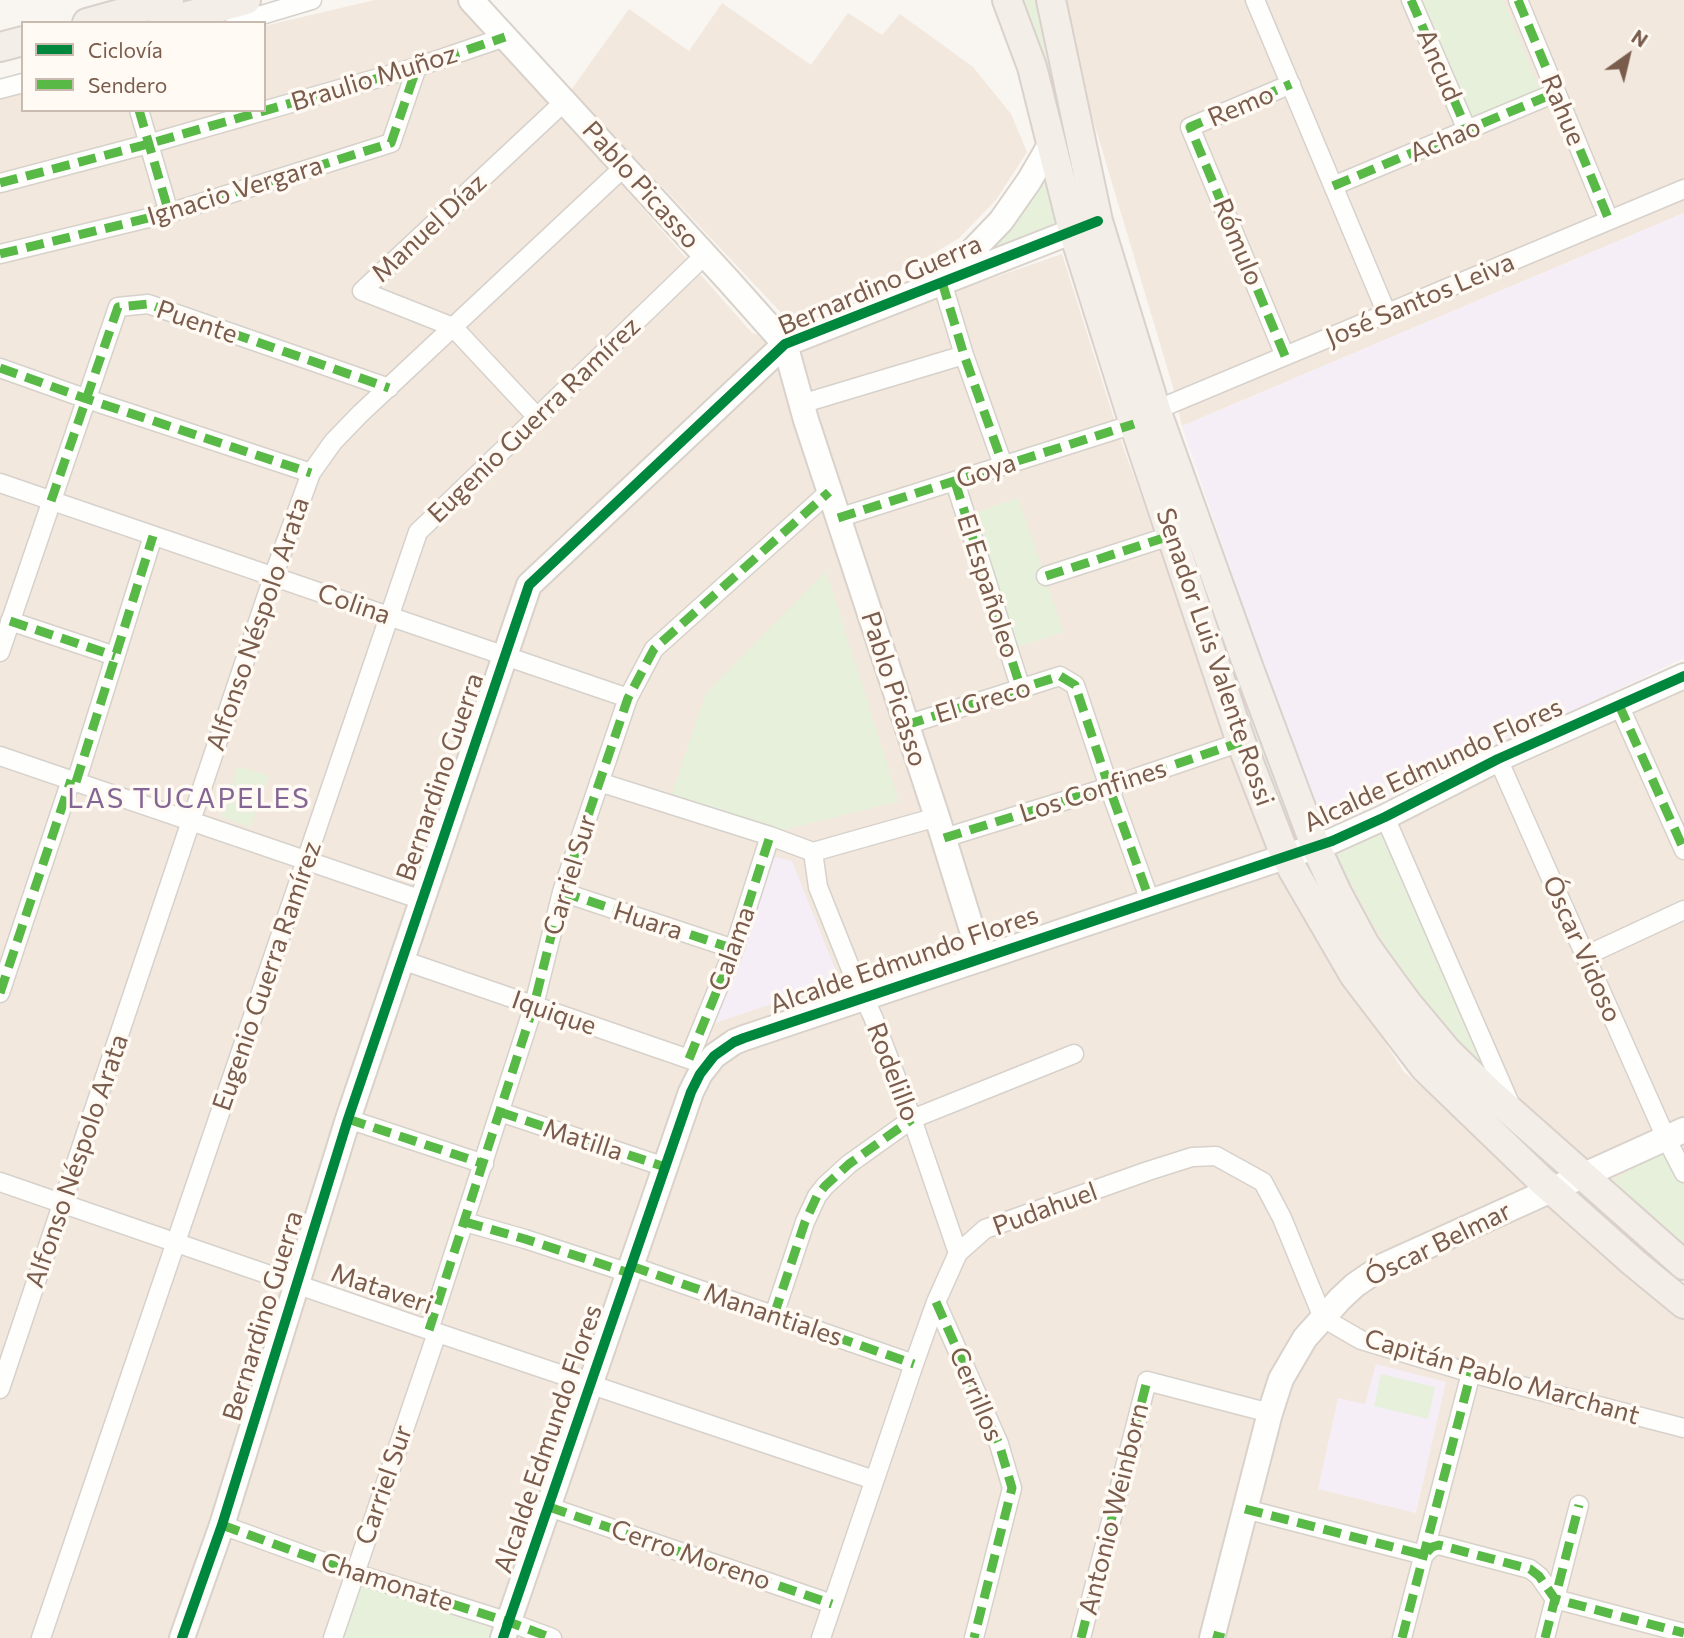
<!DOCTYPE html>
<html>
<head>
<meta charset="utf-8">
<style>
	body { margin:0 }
	#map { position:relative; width:1684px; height:1638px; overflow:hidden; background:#f9f5f0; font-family:Commissioner,sans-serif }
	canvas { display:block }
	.legend { position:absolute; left:21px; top:21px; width:245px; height:91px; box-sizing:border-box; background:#fffaf3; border:2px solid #cabbb1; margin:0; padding:9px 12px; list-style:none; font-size:21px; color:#7a5c4d }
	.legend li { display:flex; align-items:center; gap:14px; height:35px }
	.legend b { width:35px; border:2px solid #cabbb1 }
	.north { position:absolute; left:1593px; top:21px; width:70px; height:70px; -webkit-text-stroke:5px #fffaf3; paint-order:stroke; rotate:34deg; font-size:19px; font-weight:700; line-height:28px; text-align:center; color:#7a5c4d }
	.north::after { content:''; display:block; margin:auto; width:24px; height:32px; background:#7a5c4d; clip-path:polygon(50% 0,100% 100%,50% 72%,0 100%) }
</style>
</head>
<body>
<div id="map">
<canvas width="1684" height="1638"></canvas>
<ul class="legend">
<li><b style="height:9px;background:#00873e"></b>Ciclovía</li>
<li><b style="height:9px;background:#58b947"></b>Sendero</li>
</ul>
<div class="north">N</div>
</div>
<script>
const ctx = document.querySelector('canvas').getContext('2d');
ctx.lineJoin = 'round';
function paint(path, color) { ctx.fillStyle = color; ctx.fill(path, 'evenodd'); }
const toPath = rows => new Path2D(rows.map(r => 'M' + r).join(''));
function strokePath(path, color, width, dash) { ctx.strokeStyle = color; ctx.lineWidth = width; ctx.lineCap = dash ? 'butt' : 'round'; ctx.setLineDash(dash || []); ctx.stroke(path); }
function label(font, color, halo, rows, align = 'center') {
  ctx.font = font + ' Commissioner,sans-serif'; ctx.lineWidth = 7; ctx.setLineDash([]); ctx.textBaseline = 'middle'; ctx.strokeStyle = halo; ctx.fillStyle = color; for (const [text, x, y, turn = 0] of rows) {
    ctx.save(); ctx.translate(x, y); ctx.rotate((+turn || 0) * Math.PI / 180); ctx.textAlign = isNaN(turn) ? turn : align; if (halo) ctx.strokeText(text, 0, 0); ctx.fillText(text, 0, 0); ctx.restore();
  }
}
paint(toPath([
	[375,0,459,0,752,333,797,346,1062,254,1121,441,1234,752,1266,848,1285,887,1404,1072,1684,1312,1684,1638,0,1638,0,89,23,84,23,110,264,110,264,26],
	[1063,0,1684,0,1684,213,1182,426,1175,394,1075,59],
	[722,3,811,65,848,13,882,35,900,14,973,67,1011,114,1027,152,996,200,959,238,924,259,805,317,787,319,571,90,629,9,689,51],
	[1684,691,1684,1257,1456,1050,1368,924,1334,856,1336,848]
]), '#f2e8de');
paint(toPath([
	[1684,213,1684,658,1326,829,1258,650,1182,426],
	[770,856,792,861,840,981,715,1023],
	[1376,1364,1446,1382,1416,1513,1318,1489,1338,1398,1365,1404]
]), '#f6eef6');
paint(toPath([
	[1017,0,1044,0,1080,210],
	[1419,0,1503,0,1540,90,1468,119],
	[1048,171,1060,220,1054,230,975,262],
	[1018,498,1064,632,1011,649,968,515],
	[826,571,899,801,779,831,671,796,706,693],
	[1244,693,1298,826,1295,833,1288,835,1238,695],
	[238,766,269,776,251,827,221,817],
	[1383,831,1494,1075,1442,1026,1400,969,1371,921,1336,855],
	[1662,1152,1684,1183,1684,1253,1606,1184],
	[1381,1374,1435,1387,1428,1419,1374,1406],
	[364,1585,487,1626,491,1633,489,1638,342,1638,355,1593]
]), '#e7f0db');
const street = toPath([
	[1255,0,1387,314],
	[1411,0,1467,130],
	[1518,0,1609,220],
	[235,23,312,0],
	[0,89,23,83],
	[139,110,169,213],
	[0,183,148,144,417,67,505,37],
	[1333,186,1555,93],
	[0,254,169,213,391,143,417,67],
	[942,282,964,355,1003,465],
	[1285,356,1190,127,1291,84],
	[0,368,87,399,311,473],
	[801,404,964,355],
	[1156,410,1684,189],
	[537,417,453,327,362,291,565,101],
	[955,482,1021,689],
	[0,483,628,698],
	[838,518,1134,424],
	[1046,576,1173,535],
	[10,621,115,656],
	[0,652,118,307,148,304,389,388],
	[1619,705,1684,850],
	[906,725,1060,676,1075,685,1109,787,1150,901],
	[0,756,422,900],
	[1498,759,1666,1138,1684,1173],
	[76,782,153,536],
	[599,782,770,836,813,852,937,817],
	[1385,817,1511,1106],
	[944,838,1109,787,1241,742],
	[813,852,818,887,852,972,873,1017,912,1119,958,1253],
	[562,892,734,949],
	[1585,956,1684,910],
	[402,960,706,1065],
	[0,993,71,780],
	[689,1059,734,949,770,836],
	[500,1112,665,1167],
	[348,1119,484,1164],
	[0,1182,429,1330,874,1480],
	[465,1222,525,1239,629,1273],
	[631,1266,914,1364],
	[936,1302,999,1444,1012,1488,974,1638],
	[774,1315,805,1222,817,1196,825,1186,849,1164,912,1119,1074,1054],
	[429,1330,534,1005,562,892,628,698,654,649,829,492],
	[0,1389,273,577,311,473,333,442,360,414,624,167],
	[549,1507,832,1604],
	[1245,1509,1424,1555,1432,1547,1439,1545,1530,1569,1539,1576,1555,1599,1684,1633],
	[222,1525,354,1573,509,1622,552,1638],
	[41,1638,418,532,705,255],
	[333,1638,437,1333],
	[821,1638,914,1364,936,1302,958,1253,985,1229,1148,1171,1192,1157,1216,1156,1263,1182,1282,1218,1323,1318,1361,1340,1471,1373,1684,1428],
	[1081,1638,1147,1381,1270,1413],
	[1402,1638,1471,1373],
	[1545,1638,1579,1505]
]);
const secondary = toPath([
	[471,0,728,280,785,344,806,420,937,817,981,959],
	[948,276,1001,221,1029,181,1050,145],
	[182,1638,222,1525,348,1119,529,585,785,344,1091,224],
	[503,1638,691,1092,700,1074,714,1056,734,1042,744,1038,1332,841,1385,817,1498,759,1684,676],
	[1212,1638,1270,1413,1281,1379,1305,1338,1340,1299,1355,1285,1383,1266,1684,1130]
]);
const primary = toPath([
	[1007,0,1032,67,1073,230,1134,424,1241,742,1281,845,1293,870,1354,975,1425,1068,1541,1180,1633,1262,1684,1304],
	[1051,0,1098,221,1156,410,1248,666,1315,845,1337,893,1365,945,1385,973,1407,1003,1447,1051,1490,1093,1684,1265],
	[87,23,169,0],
	[162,23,246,0],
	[0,47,23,41]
]);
strokePath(street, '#d7d1cb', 21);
strokePath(secondary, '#d9d2cb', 28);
strokePath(primary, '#dad1cc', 32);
strokePath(street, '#fefefd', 18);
strokePath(secondary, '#fefefd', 24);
strokePath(primary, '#f3eee8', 28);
strokePath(toPath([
	[1411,0,1467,130],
	[1518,0,1609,220],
	[139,110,169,213],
	[0,183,148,144,417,67,505,37],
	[1333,186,1555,93],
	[0,254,169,213,391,143,417,67],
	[942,282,964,355,1003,465],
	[1285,356,1190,127,1291,84],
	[0,368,87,399,311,473],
	[955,482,1021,689],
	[51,501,118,307,148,304,389,388],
	[838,518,1134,424],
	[1046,576,1173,535],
	[10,621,115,656],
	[1619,705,1684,850],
	[906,725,1060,676,1075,685,1109,787,1150,901],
	[76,782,153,536],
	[944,838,1109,787,1241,742],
	[562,892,734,949],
	[0,993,71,780],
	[689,1059,734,949,770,836],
	[500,1112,665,1167],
	[348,1119,484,1164],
	[465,1222,525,1239,629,1273],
	[631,1266,914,1364],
	[936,1302,999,1444,1012,1488,974,1638],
	[774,1315,805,1222,817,1196,825,1186,849,1164,912,1119],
	[429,1330,534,1005,562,892,628,698,654,649,829,492],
	[549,1507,832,1604],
	[1245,1509,1424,1555,1432,1547,1439,1545,1530,1569,1539,1576,1555,1599,1684,1633],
	[222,1525,354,1573,509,1622,552,1638],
	[1213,1635,1224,1638],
	[1081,1638,1147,1381],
	[1402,1638,1471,1373],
	[1545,1638,1579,1505]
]), '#58b947', 9, [18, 9]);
strokePath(toPath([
	[182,1638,222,1525,348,1119,529,585,785,344,1098,221],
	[503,1638,691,1092,700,1074,714,1056,734,1042,744,1038,1332,841,1385,817,1498,759,1684,676]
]), '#00873e', 10);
label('26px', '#7a5c4d', '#fffaf3', [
	["Ancud",1439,65,67],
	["Braulio Muñoz",374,78,-17],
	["Remo",1241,106,-23],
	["Rahue",1563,110,67],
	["Achao",1445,140,-23],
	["Pablo Picasso",641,185,48],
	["Ignacio Vergara",235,191,-17],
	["Manuel Díaz",429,228,-43],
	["Rómulo",1238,242,67],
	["Bernardino Guerra",880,285,-23],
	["José Santos Leiva",1420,300,-23],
	["Puente",197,322,19],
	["Eugenio Guerra Ramírez",534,420,-44],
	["Goya",986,471,-18],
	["El Españoleo",988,586,72],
	["Colina",354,604,19],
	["Alfonso Néspolo Arata",258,624,-71],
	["Senador Luis Valente Rossi",1215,657,71],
	["Pablo Picasso",894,689,72],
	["El Greco",983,701,-17],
	["Alcalde Edmundo Flores",1433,765,-25],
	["Bernardino Guerra",440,777,-71],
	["Los Confines",1093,791,-18],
	["Carriel Sur",570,875,-73],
	["Huara",648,921,18],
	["Calama",732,949,-70],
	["Óscar Vidoso",1582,949,66],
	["Alcalde Edmundo Flores",904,960,-19],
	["Eugenio Guerra Ramírez",267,976,-71],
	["Iquique",554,1013,19],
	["Rodelillo",893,1072,69],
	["Matilla",583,1140,18],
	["Alfonso Néspolo Arata",77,1161,-71],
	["Pudahuel",1045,1209,-20],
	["Óscar Belmar",1438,1244,-26],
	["Mataveri",382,1289,19],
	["Manantiales",773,1315,19],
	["Bernardino Guerra",263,1316,-73],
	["Capitán Pablo Marchant",1502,1377,16],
	["Cerrillos",976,1394,67],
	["Alcalde Edmundo Flores",548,1439,-71],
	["Carriel Sur",384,1485,-71],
	["Antonio Weinborn",1114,1509,-76],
	["Cerro Moreno",691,1555,19],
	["Chamonate",387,1582,18]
]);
ctx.letterSpacing = '2px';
label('28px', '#846695', '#fffaf3', [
	["LAS TUCAPELES",189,799]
]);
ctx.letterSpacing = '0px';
</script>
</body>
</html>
